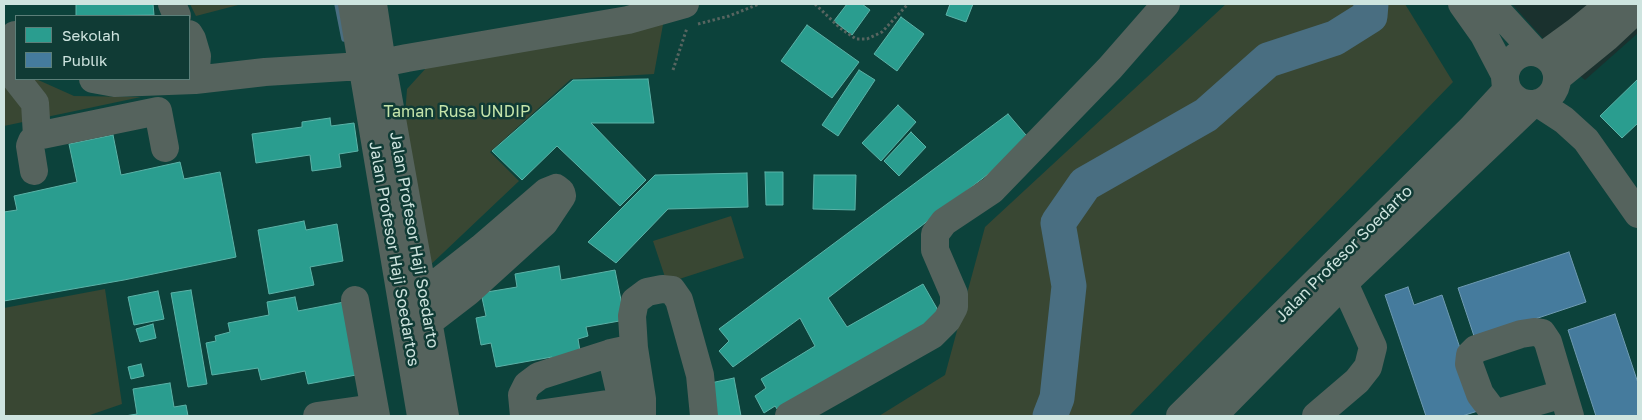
<!DOCTYPE html>
<html>
<head>
<meta charset="utf-8">
<style>
	body { margin:0 }
	#map { position:relative; width:1642px; height:420px; overflow:hidden; background:#1a312e; font-family:"Golos Text",sans-serif }
	canvas { display:block }
	.frame { position:absolute; inset:0; border:5px solid #cee4df; pointer-events:none }
	.legend { position:absolute; left:15px; top:15px; width:175px; height:65px; box-sizing:border-box; background:#103b35; border:1px solid #5c7f79; margin:0; padding:6px 9px; list-style:none; font-size:15px; color:#cee4df }
	.legend li { display:flex; align-items:center; gap:10px; height:25px }
	.legend b { width:25px; border:1px solid #5c7f79 }
</style>
</head>
<body>
<div id="map">
<canvas width="1642" height="420"></canvas>
<div class="frame"></div>
<ul class="legend">
<li><b style="height:14px;background:#2a9d8f"></b>Sekolah</li>
<li><b style="height:14px;background:#457b9d"></b>Publik</li>
</ul>
</div>
<script>
const ctx = document.querySelector('canvas').getContext('2d');
ctx.lineJoin = 'round';
function paint(path, color) { ctx.fillStyle = color; ctx.fill(path, 'evenodd'); }
const toPath = rows => new Path2D(rows.map(r => 'M' + r).join(''));
function strokePath(path, color, width, dash) { ctx.strokeStyle = color; ctx.lineWidth = width; ctx.lineCap = dash ? 'butt' : 'round'; ctx.setLineDash(dash || []); ctx.stroke(path); }
function label(font, color, halo, rows, align = 'center') {
  ctx.font = font + ' "Golos Text",sans-serif'; ctx.lineWidth = 5; ctx.setLineDash([]); ctx.textBaseline = 'middle'; ctx.strokeStyle = halo; ctx.fillStyle = color; for (const [text, x, y, turn = 0] of rows) {
    ctx.save(); ctx.translate(x, y); ctx.rotate((+turn || 0) * Math.PI / 180); ctx.textAlign = isNaN(turn) ? turn : align; if (halo) ctx.strokeText(text, 0, 0); ctx.fillText(text, 0, 0); ctx.restore();
  }
}
paint(toPath([
	[4,4,1512,4,1567,65,1585,80,1638,33,1638,416,4,416],
	[16,16,189,16,189,79,16,79]
]), '#0c423b');
paint(toPath([
	[190,4,242,4,196,16],
	[1226,4,1405,4,1453,82,1129,416,879,416,945,375,985,227],
	[664,19,654,74,571,79,490,152,519,181,425,270,405,115,407,89,427,67],
	[4,63,16,79,36,79,74,96,141,97,4,126],
	[731,216,744,258,667,283,653,241],
	[105,289,122,404,90,415,90,416,4,416,4,308]
]), '#394733');
const schools = toPath([
	[76,4,153,4,154,15,76,16,76,4],
	[847,4,862,4,870,10,852,35,834,21,847,4],
	[950,4,973,4,966,22,946,15,950,4],
	[901,17,924,34,897,71,874,54,901,17],
	[807,25,859,62,832,98,781,61,807,25],
	[859,70,875,80,838,136,822,125,859,70],
	[648,79,654,123,591,123,646,180,620,206,557,146,522,180,492,151,573,80,648,79],
	[1638,79,1638,123,1622,138,1600,116,1638,79],
	[898,105,916,122,881,161,862,143,898,105],
	[1008,114,1031,141,828,298,847,327,923,284,943,319,782,416,775,406,764,413,755,396,766,388,761,379,815,346,800,318,733,367,719,351,729,341,719,329,1008,114],
	[330,118,331,126,354,123,358,151,339,154,341,167,312,171,310,155,256,163,252,134,302,127,302,122,330,118],
	[911,132,926,147,899,176,884,161,911,132],
	[113,135,121,175,180,162,184,179,220,172,236,257,124,280,4,301,4,212,17,210,14,196,77,182,69,144,113,135],
	[765,172,783,172,783,205,766,205,765,172],
	[747,173,748,207,668,209,616,263,588,242,655,175,747,173],
	[814,175,856,175,855,210,813,209,814,175],
	[304,221,306,230,337,224,343,261,310,267,314,285,269,294,258,230,304,221],
	[559,266,561,280,615,270,625,320,586,327,588,336,578,339,581,357,554,363,552,357,496,367,491,343,481,345,476,318,486,316,481,293,517,287,515,274,559,266],
	[191,290,207,384,188,387,171,293,191,290],
	[158,291,164,319,134,325,128,297,158,291],
	[295,297,298,311,344,302,356,375,308,384,305,371,261,380,258,368,212,375,206,343,216,341,215,336,230,332,228,323,269,315,267,302,295,297],
	[153,324,156,338,140,342,136,329,153,324],
	[141,364,144,376,131,379,128,367,141,364],
	[734,378,741,416,712,416,706,384,734,378],
	[170,383,174,407,186,405,188,416,125,416,137,414,133,389,170,383]
]);
paint(schools, '#2a9d8f');
strokePath(schools, '#5bb2a7', 1);
const public = toPath([
	[1569,252,1586,302,1475,339,1458,288,1569,252],
	[1408,287,1414,305,1442,295,1481,410,1462,416,1426,416,1385,295,1408,287],
	[1615,314,1638,383,1638,416,1596,416,1568,330,1615,314]
]);
paint(public, '#457b9d');
strokePath(public, '#6e9ab1', 1);
strokePath(toPath([
	[337,4,344,39]
]), '#496e81', 5.5);
strokePath(toPath([
	[1050,416,1057,398,1069,286,1058,223,1085,184,1206,115,1268,60,1335,38,1370,16,1371,4]
]), '#496e81', 35);
strokePath(toPath([
	[815,4,840,28,856,39,867,39,882,32,908,4],
	[698,24,729,16,759,4],
	[673,70,687,28]
]), '#576560', 3, [2.5, 2.5]);
strokePath(toPath([
	[172,4,177,16],
	[352,4,421,416],
	[373,4,382,63,445,416],
	[1462,4,1484,35,1505,75],
	[1491,4,1535,52],
	[189,34,192,39,197,56,195,80],
	[15,35,9,57,13,75,35,103,37,136],
	'1505 78a26 26 0 1 1 52 0a26 26 0 1 1-52 0Z',
	[1544,55,1577,31,1610,4],
	[382,63,407,58,628,20,685,4],
	[1557,78,1606,38,1638,8],
	[93,79,115,83,195,80,265,72,362,66],
	[1538,103,1564,120,1586,140,1638,214],
	[34,171,30,146,32,141,37,136,158,111,165,148],
	[424,293,481,248,546,192,556,188,561,192,562,196,544,223,468,292,429,322],
	[355,300,376,416],
	[611,353,622,401],
	[1563,394,1501,412,1492,410,1480,394,1469,364,1470,355,1476,349,1521,334,1534,332,1542,333,1548,342,1570,416],
	[317,416,374,408],
	[524,416,522,395,527,385,539,376,611,353,634,348],
	[524,416,642,399],
	[642,416,642,399,634,348,632,316,635,301,647,292,662,289,672,290,679,300,681,307,700,375,704,416],
	[789,416,932,335,947,320,954,307,954,294,935,250,935,234,944,222,992,190,1110,68,1166,4],
	[1180,416,1471,129,1507,90],
	[1213,416,1344,283,1531,105],
	[1316,416,1357,381,1368,367,1373,347,1344,283]
]), '#55635d', 28);
label('16px', '#c5e4aa', '#103b35', [
	["Taman Rusa UNDIP",457,112]
]);
label('16px', '#cee4df', '#103b35', [
	["Jalan Profesor Haji Soedarto",414,240,80],
	["Jalan Profesor Haji Soedartos",394,254,80],
	["Jalan Profesor Soedarto",1344,254,-45]
]);
</script>
</body>
</html>
